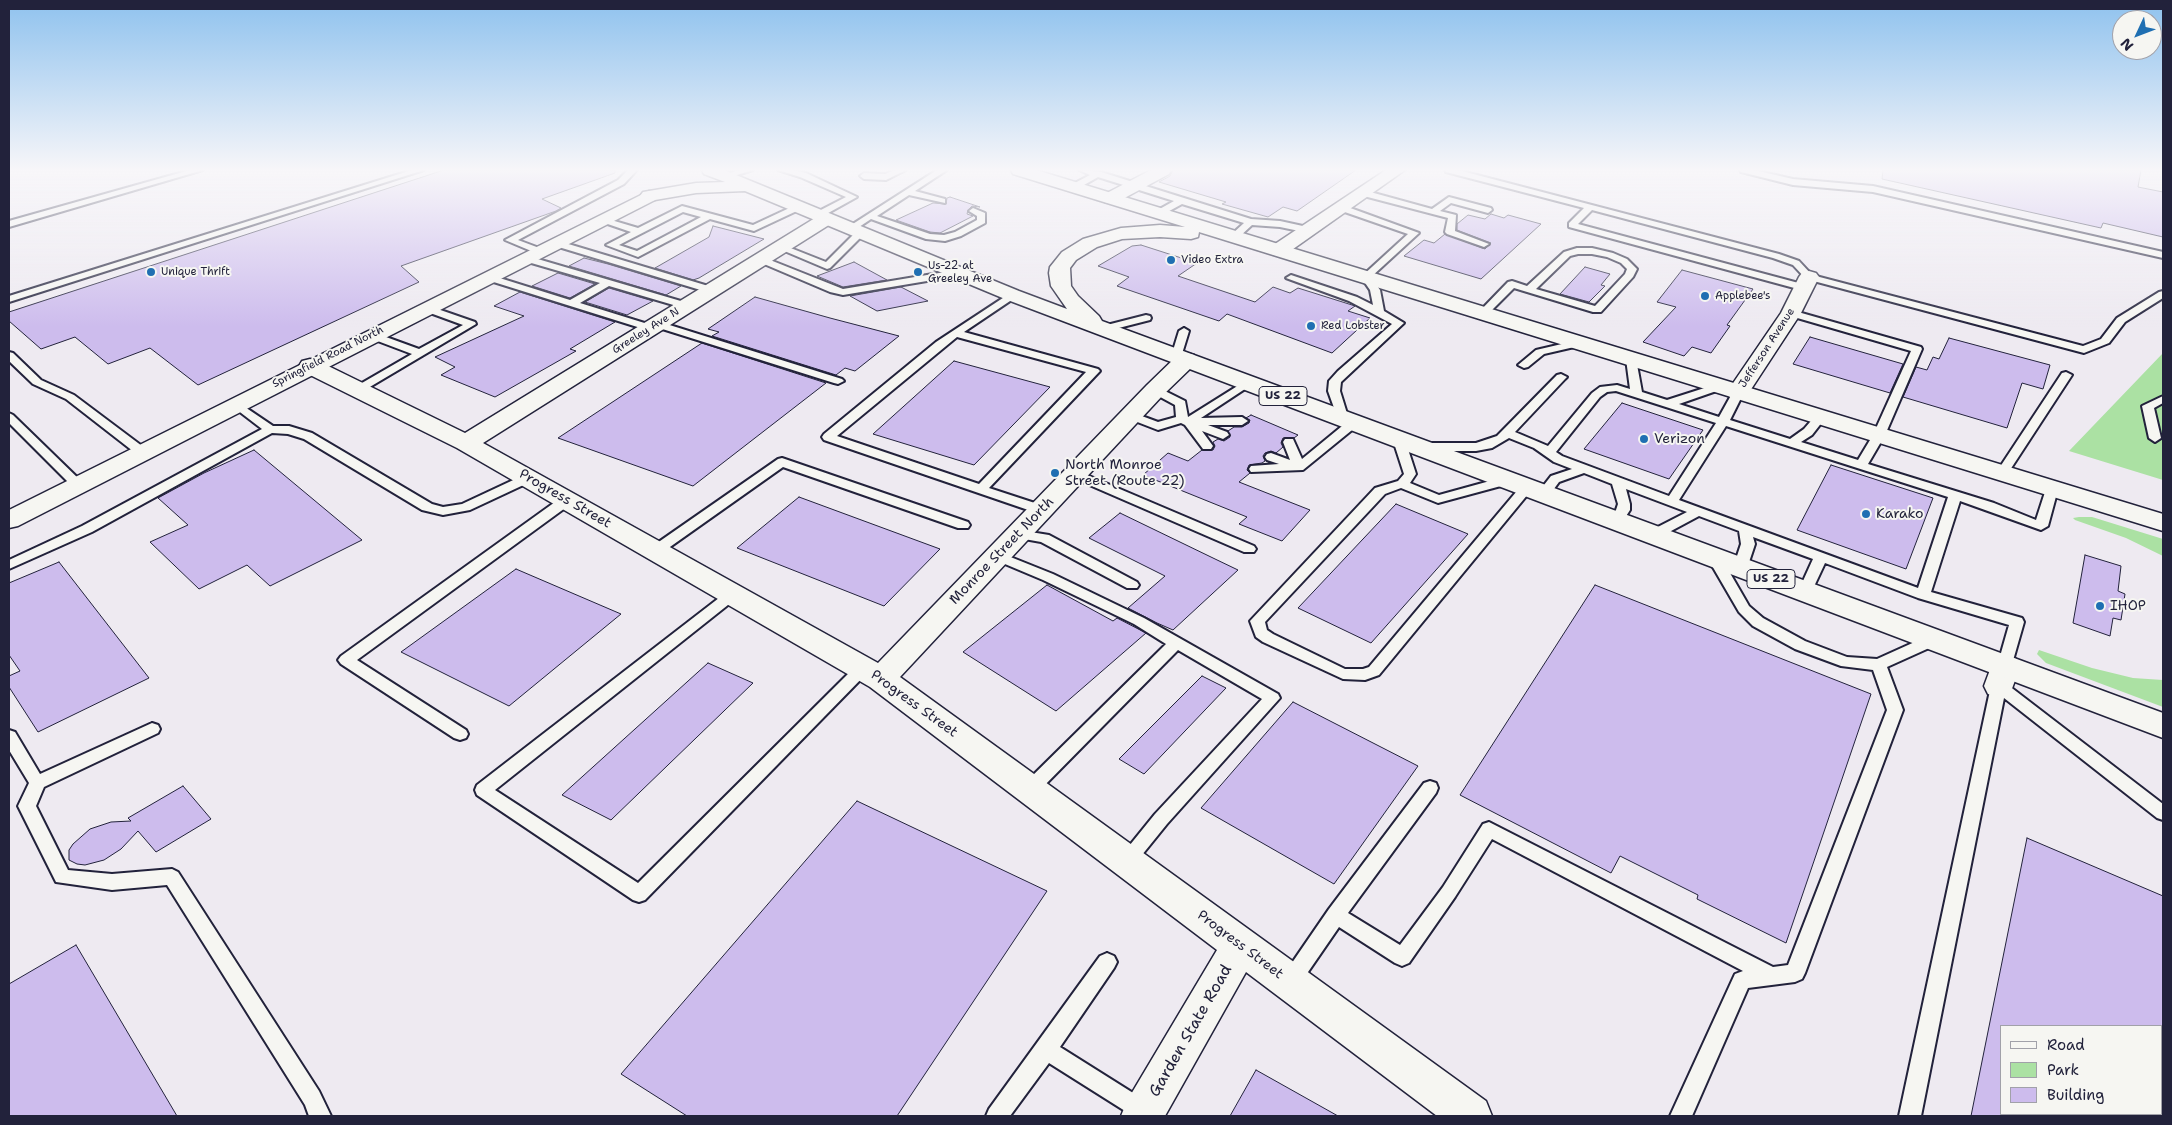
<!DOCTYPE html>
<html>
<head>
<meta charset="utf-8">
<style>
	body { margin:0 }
	#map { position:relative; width:2172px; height:1125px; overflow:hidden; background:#eeeaf1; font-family:"Shantell Sans",sans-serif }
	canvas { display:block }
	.frame { position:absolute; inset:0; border:10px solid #22223b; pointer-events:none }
	.legend { position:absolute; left:2000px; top:1025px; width:162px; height:90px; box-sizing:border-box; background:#f6f6f2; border:1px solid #a1a1a9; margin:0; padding:6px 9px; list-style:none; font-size:15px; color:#22223b }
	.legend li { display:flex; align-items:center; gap:10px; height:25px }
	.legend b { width:25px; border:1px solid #a1a1a9 }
	.north { position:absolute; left:2112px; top:10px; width:50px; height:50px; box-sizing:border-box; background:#f6f6f2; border:1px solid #a1a1a9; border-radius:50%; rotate:227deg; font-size:14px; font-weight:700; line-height:20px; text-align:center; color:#22223b }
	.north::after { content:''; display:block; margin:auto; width:18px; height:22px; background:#1f6fb2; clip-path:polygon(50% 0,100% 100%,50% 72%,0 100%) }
</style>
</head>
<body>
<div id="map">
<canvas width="2172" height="1125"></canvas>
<div class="frame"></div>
<ul class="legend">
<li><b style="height:6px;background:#f6f6f2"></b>Road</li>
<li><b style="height:14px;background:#abe1a3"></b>Park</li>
<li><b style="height:14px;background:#cdbced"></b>Building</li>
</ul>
<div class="north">N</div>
</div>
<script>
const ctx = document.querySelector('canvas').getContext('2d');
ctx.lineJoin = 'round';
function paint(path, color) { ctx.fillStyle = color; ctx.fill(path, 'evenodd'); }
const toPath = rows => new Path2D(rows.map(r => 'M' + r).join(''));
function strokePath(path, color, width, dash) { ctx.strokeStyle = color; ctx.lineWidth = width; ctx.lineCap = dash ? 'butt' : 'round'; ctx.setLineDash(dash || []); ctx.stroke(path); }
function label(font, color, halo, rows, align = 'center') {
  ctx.font = font + ' "Shantell Sans",sans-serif'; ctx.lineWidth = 4; ctx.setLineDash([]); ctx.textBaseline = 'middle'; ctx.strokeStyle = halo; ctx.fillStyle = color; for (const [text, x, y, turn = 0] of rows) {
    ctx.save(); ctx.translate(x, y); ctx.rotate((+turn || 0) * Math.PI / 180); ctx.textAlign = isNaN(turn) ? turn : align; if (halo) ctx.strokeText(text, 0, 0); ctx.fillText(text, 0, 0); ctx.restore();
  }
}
paint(toPath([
	[2163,353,2163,480,2069,451],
	[2079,517,2092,517,2163,539,2163,556,2126,538,2075,520,2073,518],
	[2039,650,2092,668,2133,678,2163,680,2163,707,2046,663,2037,654]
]), '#abe1a3');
const building = toPath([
	[444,170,615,170,615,173,542,199,561,208,556,211,401,266,419,282,198,385,150,348,108,364,75,337,41,349,9,321,9,312,444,170],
	[1173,170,1356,170,1297,211,1283,207,1268,217,1222,204,1226,202,1159,182,1170,176,1173,170],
	[1883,170,2141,170,2138,187,2163,192,2163,237,2103,223,2101,228,1882,179,1883,170],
	[950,197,980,207,972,206,968,210,967,214,973,216,940,233,930,232,896,220,933,203,946,204,947,198,950,197],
	[1491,214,1504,218,1508,215,1541,224,1481,279,1404,256,1424,240,1434,243,1445,234,1485,249,1491,243,1457,230,1457,224,1468,215,1485,219,1491,214],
	[713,226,764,239,699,278,693,280,655,268,709,237,713,226],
	[1141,245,1197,263,1178,276,1255,302,1273,287,1290,293,1298,288,1352,305,1355,306,1348,311,1370,318,1332,353,1227,314,1219,321,1117,286,1129,277,1098,266,1132,246,1141,245],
	[584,258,608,264,681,286,666,295,569,266,584,258],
	[854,262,887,280,843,287,817,276,854,262],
	[1585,267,1610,274,1601,285,1605,286,1589,302,1560,294,1585,267],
	[1682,270,1753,289,1727,325,1730,326,1711,353,1692,347,1684,356,1643,342,1676,307,1657,302,1682,270],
	[558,273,595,284,570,298,532,286,558,273],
	[901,287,928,301,877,311,850,296,901,287],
	[609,288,653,301,627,315,585,302,609,288],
	[520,292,615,322,570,349,576,351,495,397,441,375,455,367,435,357,524,316,494,306,520,292],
	[755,297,830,318,899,336,855,371,845,368,836,375,712,336,719,332,708,329,755,297],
	[1810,337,1903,364,1890,393,1793,364,1810,337],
	[1949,338,2050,365,2043,389,2022,383,2007,428,1903,397,1916,367,1927,370,1933,357,1939,359,1949,338],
	[702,343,826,383,693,486,558,438,702,343],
	[954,361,1050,387,974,465,873,434,954,361],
	[1622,403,1703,430,1669,479,1584,449,1622,403],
	[1251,415,1298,435,1294,438,1283,438,1281,443,1283,447,1276,453,1271,451,1265,453,1263,456,1265,461,1262,463,1249,465,1247,470,1250,473,1239,482,1310,510,1282,541,1239,524,1247,517,1143,475,1168,453,1188,461,1202,450,1213,450,1215,446,1213,442,1218,439,1224,441,1230,437,1228,431,1234,427,1242,427,1249,423,1250,420,1246,418,1251,415],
	[254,450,362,540,270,586,247,565,199,589,150,542,188,525,158,498,204,473,254,450],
	[1831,465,1933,498,1906,569,1797,530,1831,465],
	[799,497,940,549,884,606,737,548,799,497],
	[1396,504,1468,534,1371,643,1298,608,1396,504],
	[1120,513,1213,558,1238,570,1173,630,1157,623,1128,608,1165,576,1089,538,1120,513],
	[2085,555,2121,566,2118,591,2125,594,2121,620,2113,618,2110,636,2073,623,2085,555],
	[59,562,149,678,38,732,9,687,9,676,20,671,9,655,9,583,59,562],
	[516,569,621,614,509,706,401,652,516,569],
	[1047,585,1113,621,1117,618,1146,633,1056,711,963,652,1047,585],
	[1595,585,1871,694,1786,943,1697,899,1698,895,1620,856,1611,873,1460,795,1595,585],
	[708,663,753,683,611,820,562,795,708,663],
	[1202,676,1226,688,1144,774,1119,759,1202,676],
	[1293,702,1418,766,1334,884,1201,808,1293,702],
	[183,786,211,819,156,852,138,831,121,849,104,860,85,865,77,864,69,860,69,850,73,844,90,829,111,822,131,821,128,818,183,786],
	[857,801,1047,891,897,1116,687,1116,621,1074,857,801],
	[2027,838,2163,896,2163,1026,2001,1026,2001,1116,1971,1116,2027,838],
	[76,945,177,1116,9,1116,9,984,76,945],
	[1256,1070,1338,1116,1230,1116,1256,1070]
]);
paint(building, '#cdbced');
strokePath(building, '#22223b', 1);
const lane = toPath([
	[190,170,203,170,9,227,9,221,190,170],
	[412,170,424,170,9,302,9,296,412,170],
	[628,170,637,170,624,184,518,240,542,249,542,253,536,253,505,240,618,180,628,170],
	[739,170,753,170,724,179,720,176,739,170],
	[778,170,792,170,806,173,857,197,821,217,815,217,815,213,846,197,800,177,778,170],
	[895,170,906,170,886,180,864,179,860,176,864,173,885,174,895,170],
	[937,170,947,170,915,191,945,199,945,203,909,195,877,216,930,234,944,235,955,232,977,220,977,216,969,211,973,208,985,213,985,223,961,236,945,241,926,239,871,219,853,231,847,231,845,229,937,170],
	[1079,170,1101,172,1251,219,1280,221,1312,228,1314,230,1309,233,1280,227,1252,225,1238,238,1232,238,1232,234,1244,223,1182,204,1162,215,1156,215,1156,211,1174,201,1098,177,1077,189,1071,189,1071,185,1090,175,1079,170],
	[1445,170,1458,170,1779,254,1799,261,1812,275,2083,346,2101,339,2117,318,2159,292,2163,291,2163,298,2125,322,2109,343,2084,353,1806,279,1793,265,1773,258,1592,210,1578,224,1806,285,1807,287,1802,290,1798,289,1569,227,1569,223,1584,208,1446,172,1445,170],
	[1740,170,1754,170,1793,179,1873,186,2163,252,2163,258,1873,192,1793,185,1741,172,1740,170],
	[1363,190,1432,209,1449,197,1491,208,1492,210,1488,213,1451,203,1440,211,1456,215,1455,231,1489,244,1484,247,1447,234,1445,232,1448,218,1360,195,1359,193,1363,190],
	[798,204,801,205,801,209,754,231,710,219,638,257,606,245,631,232,596,220,601,217,638,228,682,206,753,225,798,204],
	[683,212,701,217,637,251,619,245,683,212],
	[1342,205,1419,233,1371,277,1380,290,1384,311,1404,323,1341,382,1340,391,1349,420,1357,420,1359,423,1357,426,1303,470,1251,472,1249,469,1251,466,1279,464,1267,460,1265,457,1267,454,1271,453,1290,460,1283,442,1285,439,1293,439,1302,459,1347,422,1340,422,1338,419,1328,391,1329,381,1338,371,1392,324,1349,301,1286,278,1291,275,1357,297,1373,305,1370,290,1361,277,1408,234,1339,210,1339,206,1342,205],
	[860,230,865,233,830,268,827,269,775,247,777,245,783,245,826,262,857,231,860,230],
	[555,240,715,288,716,290,711,293,707,292,552,245,552,241,555,240],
	[1577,248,1592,248,1613,253,1627,259,1637,269,1633,277,1601,312,1593,312,1514,288,1487,315,1479,315,1478,313,1508,282,1512,281,1527,286,1564,252,1577,248],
	[1578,254,1592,254,1607,257,1621,263,1627,269,1625,274,1595,306,1536,289,1570,256,1578,254],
	[524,255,691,304,692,306,687,309,609,286,580,303,651,325,652,322,660,322,842,379,844,381,838,384,834,383,656,327,655,330,647,330,484,279,482,277,484,275,490,275,570,300,600,283,521,260,521,256,524,255],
	[760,256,843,289,957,270,962,273,957,276,843,295,830,292,757,261,755,259,760,256],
	[1012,292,1016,293,1016,297,964,332,1098,369,1100,371,989,488,1047,507,1049,510,1047,513,1037,513,824,440,822,437,824,434,936,342,1012,292],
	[957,337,1086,372,979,484,837,436,957,337],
	[426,305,475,322,476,324,363,391,355,391,353,389,355,387,412,354,367,337,366,335,367,333,375,333,419,349,463,325,422,310,421,308,426,305],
	[1791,310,1921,347,1922,349,1885,435,1868,464,1994,503,2036,520,2047,486,2052,485,2058,489,2048,526,2041,530,1960,501,1931,592,2022,618,2024,622,2010,671,2005,672,2000,671,1997,667,2009,625,1918,598,1825,563,1810,595,1800,595,1798,592,1813,559,1753,537,1755,544,1747,568,1745,571,1735,571,1733,568,1741,544,1739,531,1699,516,1658,538,1648,538,1646,535,1648,532,1687,512,1626,489,1630,504,1630,510,1621,524,1611,524,1609,521,1616,510,1618,504,1612,484,1584,473,1559,482,1548,497,1538,497,1537,494,1551,476,1572,469,1554,462,1534,448,1509,438,1492,448,1476,451,1426,451,1420,447,1426,443,1476,443,1497,436,1557,375,1561,374,1567,377,1565,379,1515,432,1548,446,1592,393,1600,387,1617,385,1630,389,1626,359,1631,356,1636,359,1642,392,1667,400,1717,384,1725,384,1727,386,1725,388,1679,404,1719,417,1734,390,1742,390,1744,392,1730,420,1790,439,1804,429,1816,415,1824,415,1826,417,1812,435,1801,442,1858,460,1873,435,1911,351,1787,315,1786,313,1791,310],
	[1616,391,1716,423,1669,496,1562,456,1556,452,1600,397,1607,392,1616,391],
	[1726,426,1948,497,1918,588,1679,500,1726,426],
	[1146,315,1150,316,1151,318,1150,320,1103,332,1098,329,1099,327,1146,315],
	[1184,328,1189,331,1181,357,1176,360,1172,359,1171,357,1179,331,1184,328],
	[1579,340,1583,341,1584,343,1583,345,1544,354,1528,367,1524,368,1518,365,1536,350,1579,340],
	[9,352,13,353,41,380,74,395,146,449,148,452,146,455,138,455,66,399,33,384,9,361,9,352],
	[2066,372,2072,375,2008,473,2002,477,1998,476,1996,473,2062,373,2066,372],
	[1247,380,1251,381,1253,383,1251,385,1201,418,1242,417,1248,421,1242,425,1208,425,1227,432,1229,435,1223,439,1202,431,1213,446,1211,449,1203,449,1185,425,1181,423,1158,430,1127,418,1125,416,1131,412,1158,422,1176,417,1175,405,1151,392,1149,390,1151,388,1159,388,1185,401,1188,417,1247,380],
	[2163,396,2163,403,2154,408,2161,438,2155,442,2149,438,2142,406,2163,396],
	[236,401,273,426,289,426,312,433,432,504,443,507,462,504,524,475,528,474,534,478,532,481,470,510,443,515,422,510,304,439,288,434,272,433,92,532,9,569,9,560,82,526,262,429,232,406,230,404,232,402,236,401],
	[9,413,13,415,82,482,84,485,82,488,74,488,9,423,9,413],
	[1399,436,1405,440,1416,474,1410,483,1439,495,1508,476,1514,480,1512,483,1438,503,1401,488,1385,494,1265,622,1267,630,1273,634,1345,669,1363,669,1369,667,1522,485,1527,484,1533,488,1379,675,1365,680,1343,679,1263,642,1256,637,1250,621,1375,488,1398,481,1404,474,1393,440,1399,436],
	[782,458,968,522,970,525,968,528,958,528,783,467,660,554,650,554,648,551,650,548,778,459,782,458],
	[1075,470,1254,546,1256,549,1254,552,1244,552,1071,477,1069,474,1071,471,1075,470],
	[567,496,572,497,573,500,572,503,357,660,466,730,468,734,466,738,460,740,454,738,341,664,338,660,341,656,562,497,567,496],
	[1018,530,1049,535,1137,582,1139,585,1137,588,1127,588,1041,542,1013,537,1011,534,1013,531,1018,530],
	[998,552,1053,574,1144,618,1278,694,1280,698,1167,824,1133,866,1127,868,1121,866,1118,861,1121,856,1155,814,1262,699,1178,650,1036,794,1030,796,1024,794,1022,789,1024,784,1166,644,1134,624,1043,580,993,559,991,556,993,553,998,552],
	[1714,553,1719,554,1749,606,1763,618,1805,641,1847,657,1877,659,1928,636,1938,636,1940,640,1938,644,1887,667,1903,710,1805,973,1802,979,1795,982,1748,988,1692,1116,1670,1116,1735,974,1743,971,1492,839,1455,897,1409,963,1402,966,1395,963,1339,927,1297,988,1290,991,1283,988,1280,982,1283,976,1329,909,1424,783,1430,781,1436,783,1438,788,1436,793,1348,913,1400,945,1443,887,1483,824,1489,822,1773,967,1788,965,1887,710,1873,670,1841,666,1795,649,1753,626,1739,612,1707,557,1709,554,1714,553],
	[733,589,738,591,740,594,738,597,495,790,638,883,858,664,863,663,868,664,871,668,868,672,645,900,639,902,633,900,477,795,475,790,477,785,728,591,733,589],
	[1999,680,2004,682,2163,804,2163,820,2157,818,2004,698,1921,1116,1899,1116,1991,686,1994,682,1999,680],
	[152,723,158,725,160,729,158,733,44,787,36,806,68,870,112,874,172,869,178,872,319,1091,331,1116,309,1116,305,1105,167,885,112,890,56,882,18,806,29,783,9,750,9,730,15,732,40,774,152,723],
	[1107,953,1114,956,1117,962,1114,968,1060,1047,1149,1103,1153,1110,1150,1116,1133,1116,1049,1063,1010,1116,986,1116,989,1109,1100,956,1107,953]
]);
const street = toPath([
	[1151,170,1171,170,1169,174,1117,202,1111,203,1105,202,1102,198,1105,194,1151,170],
	[1386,170,1405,170,1286,254,1279,256,1272,254,1270,250,1272,246,1386,170],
	[826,214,832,215,835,219,832,223,483,443,878,663,1147,385,1178,355,1186,353,1194,355,1197,360,1194,365,1163,395,900,677,1486,1101,1492,1116,1437,1116,1246,972,1165,1116,1121,1116,1127,1101,1217,950,870,687,457,448,302,371,299,366,302,361,310,359,318,361,465,433,820,215,826,214],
	[1809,271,1816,273,1819,277,1801,313,1746,397,1738,399,1730,397,1727,392,1781,313,1799,277,1802,273,1809,271],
	[2005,656,2016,659,2020,667,2010,694,1999,697,1988,694,1984,686,1994,659,2005,656]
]);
const secondary = toPath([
	[649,191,655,192,658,196,655,200,18,526,9,528,9,510,649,191]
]);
const highway = toPath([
	[702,170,724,170,1019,291,1067,309,1051,286,1049,273,1050,267,1062,252,1083,239,1121,228,1160,225,1185,227,1013,174,1011,170,1036,170,2163,514,2163,531,1199,232,1198,237,1191,239,1160,237,1122,239,1097,247,1076,260,1070,268,1071,286,1078,296,1099,316,1102,321,2163,713,2163,738,1005,299,745,191,696,193,649,201,643,200,640,196,643,192,649,191,696,183,725,182,704,174,702,170]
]);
strokePath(lane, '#22223b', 4);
strokePath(street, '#22223b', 3);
strokePath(secondary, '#22223b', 3);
strokePath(highway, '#22223b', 3);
paint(lane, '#f6f6f2');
paint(street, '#f6f6f2');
paint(secondary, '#f6f6f2');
paint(highway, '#f6f6f2');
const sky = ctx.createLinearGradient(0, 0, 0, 327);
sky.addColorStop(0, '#8fc2ee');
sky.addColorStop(0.52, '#f7f6f9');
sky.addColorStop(1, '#f7f6f900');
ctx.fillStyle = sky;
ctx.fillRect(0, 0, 2172, 327);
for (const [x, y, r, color] of [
	[1171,260,5,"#1f6fb2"],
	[151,272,5,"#1f6fb2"],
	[918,272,5,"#1f6fb2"],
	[1705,296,5,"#1f6fb2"],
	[1311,326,5,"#1f6fb2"],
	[1644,439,5,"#1f6fb2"],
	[1055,473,5,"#1f6fb2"],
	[1866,514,5,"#1f6fb2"],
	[2100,606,5,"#1f6fb2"]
]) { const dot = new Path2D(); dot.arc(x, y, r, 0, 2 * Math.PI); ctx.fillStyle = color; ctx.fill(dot); strokePath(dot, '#f6f6f2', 2); }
label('11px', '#22223b', '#f6f6f2', [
	["Video Extra",1181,260],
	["Us-22 at",928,266],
	["Greeley Ave",928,279],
	["Unique Thrift",161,272],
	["Applebee's",1715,296],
	["Red Lobster",1321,326]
], 'left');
label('11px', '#22223b', '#f6f6f2', [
	["Greeley Ave N",646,331,-32],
	["Jefferson Avenue",1767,348,-57],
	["Springfield Road North",328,357,-27]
]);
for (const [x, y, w] of [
	[1283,396,48],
	[1771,579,48]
]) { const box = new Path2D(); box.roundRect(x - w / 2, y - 9.5, w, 19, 4); ctx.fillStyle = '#f6f6f2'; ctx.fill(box); strokePath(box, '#22223b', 1); }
label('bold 12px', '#22223b', null, [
	["US 22",1283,396],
	["US 22",1771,579]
]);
label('14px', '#22223b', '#f6f6f2', [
	["Verizon",1654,439],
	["North Monroe",1065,465],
	["Street (Route 22)",1065,481],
	["Karako",1876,514],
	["IHOP",2110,606]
], 'left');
label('14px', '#22223b', '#f6f6f2', [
	["Progress Street",565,499,30],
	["Monroe Street North",1002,551,-46],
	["Progress Street",914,704,36],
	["Progress Street",1240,945,37]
]);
label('16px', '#22223b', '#f6f6f2', [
	["Garden State Road",1191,1031,-60]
]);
</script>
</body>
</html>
